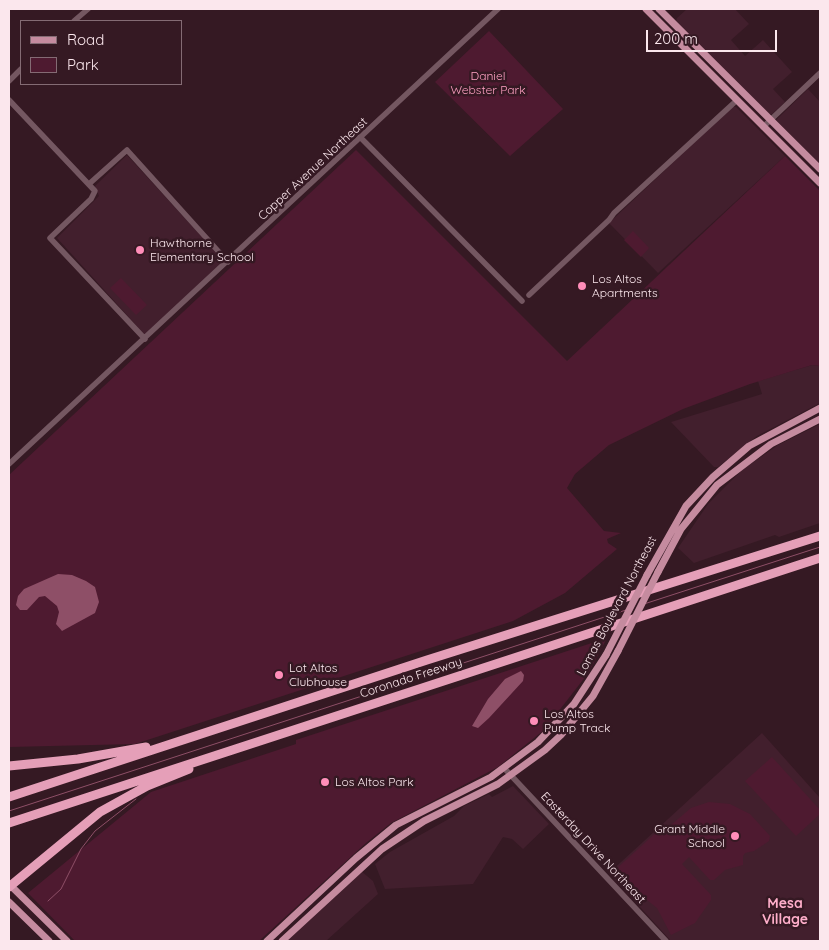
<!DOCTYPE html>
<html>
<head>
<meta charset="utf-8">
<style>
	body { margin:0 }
	#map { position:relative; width:829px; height:950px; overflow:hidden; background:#351923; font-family:Quicksand,sans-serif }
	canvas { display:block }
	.frame { position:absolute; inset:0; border:10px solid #fbe7ed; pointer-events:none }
	.legend { position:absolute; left:20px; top:20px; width:162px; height:65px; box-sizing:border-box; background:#351923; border:1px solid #846b74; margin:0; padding:6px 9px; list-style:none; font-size:15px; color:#fbe7ed }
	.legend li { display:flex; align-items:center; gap:10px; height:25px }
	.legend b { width:25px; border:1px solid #846b74 }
	.scale { position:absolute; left:646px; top:30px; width:131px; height:22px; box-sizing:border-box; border:2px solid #fbe7ed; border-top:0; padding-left:6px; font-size:15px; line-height:18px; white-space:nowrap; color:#fbe7ed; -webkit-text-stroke:4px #351923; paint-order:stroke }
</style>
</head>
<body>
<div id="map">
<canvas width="829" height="950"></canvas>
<div class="frame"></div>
<ul class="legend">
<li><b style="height:6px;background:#c58b9f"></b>Road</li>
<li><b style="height:14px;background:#4e1a30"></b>Park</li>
</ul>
<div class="scale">200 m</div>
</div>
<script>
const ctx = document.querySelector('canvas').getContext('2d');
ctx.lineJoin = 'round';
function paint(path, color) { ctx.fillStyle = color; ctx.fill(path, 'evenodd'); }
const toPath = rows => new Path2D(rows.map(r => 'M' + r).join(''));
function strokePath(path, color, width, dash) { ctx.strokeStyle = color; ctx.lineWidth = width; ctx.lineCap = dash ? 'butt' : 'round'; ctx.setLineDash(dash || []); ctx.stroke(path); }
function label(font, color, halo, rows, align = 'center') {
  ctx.font = font + ' Quicksand,sans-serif'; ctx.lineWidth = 5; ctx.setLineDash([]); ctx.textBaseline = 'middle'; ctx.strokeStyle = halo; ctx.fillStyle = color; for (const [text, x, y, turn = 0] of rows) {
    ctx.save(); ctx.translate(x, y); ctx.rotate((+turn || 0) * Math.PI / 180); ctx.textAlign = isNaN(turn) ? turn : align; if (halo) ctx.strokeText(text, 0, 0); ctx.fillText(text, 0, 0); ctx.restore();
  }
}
paint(toPath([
	[687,9,735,9,749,24,731,40,745,56,763,40,792,72,773,89,785,102,772,114,769,114,676,21,677,18],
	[808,89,820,102,820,164,776,120],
	[732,107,736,107,785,156,658,273,609,223],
	[127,155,224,261,145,335,57,238,99,196,95,186],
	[812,365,820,366,820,403,757,436,718,467,714,467,671,422,762,394,758,381],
	[820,424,820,523,779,537,775,535,694,563,678,548,708,504,742,470,778,445],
	[762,733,820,798,820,941,671,941,609,873],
	[513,786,549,824,523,849,512,839,503,837,473,884,385,889,375,864,390,852,454,816,464,806,489,794,492,797],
	[361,871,373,881,378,894,326,941,286,941]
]), '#421f2d');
paint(toPath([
	[489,31,563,109,510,156,435,82],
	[356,150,567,361,785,156,820,191,820,366,812,365,750,384,683,409,609,445,575,474,567,488,604,531,621,533,607,539,608,543,617,549,565,593,513,621,135,744,9,747,9,475],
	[633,231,649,248,641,257,624,240],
	[121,278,147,305,136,315,110,288],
	[607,638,589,672,544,730,498,767,391,823,366,843,259,941,75,941,28,893,151,792,296,744,296,740],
	[772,757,820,810,820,814,796,836,745,781],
	[709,802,730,804,750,814,770,836,769,841,754,851,745,853,743,856,743,865,725,870,714,880,710,880,689,857,682,864,711,895,711,900,695,923,671,935,657,908,647,900,637,898,614,871,660,829,665,830,691,808]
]), '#4e1a30');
paint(toPath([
	[58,574,72,575,86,581,95,587,99,602,95,613,62,631,56,624,59,612,57,606,45,596,39,597,27,610,20,610,16,605,18,596,24,589],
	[521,671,524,675,523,681,489,718,478,728,472,726,488,699,505,679]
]), '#8e4f67');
strokePath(toPath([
	[644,604,820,547],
	[9,811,626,610],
	[48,901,61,889,81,849,95,831,136,799]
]), '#8e4f67', 1);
strokePath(toPath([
	[74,21,88,9],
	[9,81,21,69],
	[9,100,95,191,91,199,50,238,145,339],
	[763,127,820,73],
	[360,137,522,301],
	[89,184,127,150,228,262],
	[529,295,609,220,614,213,736,101],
	[9,464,498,9],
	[505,769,666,941]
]), '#745761', 5.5);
strokePath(toPath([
	[646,9,820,183],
	[659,9,820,169],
	[658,572,681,529,717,485,771,444,820,419],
	[647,575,686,506,713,477,749,446,820,408],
	[9,884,67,941],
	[9,902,49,941],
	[267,941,356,858,396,825,491,777,538,742,574,704,606,655],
	[282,941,382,849,424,821,498,784,545,750,561,735,593,696,618,651]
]), '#c58b9f', 7);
strokePath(toPath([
	[9,766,78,759,146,747],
	[9,797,427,660,820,536],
	[9,823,820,558],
	[9,887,100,812,147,786,189,769]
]), '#e59fb8', 9);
strokePath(toPath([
	[618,651,658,572],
	[606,655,647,575]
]), '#c58b9f', 7);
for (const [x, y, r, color] of [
	[140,250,5,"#ff8eb9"],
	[582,286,5,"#ff8eb9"],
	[279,675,5,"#ff8eb9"],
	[534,721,5,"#ff8eb9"],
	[325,782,5,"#ff8eb9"],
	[735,836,5,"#ff8eb9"]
]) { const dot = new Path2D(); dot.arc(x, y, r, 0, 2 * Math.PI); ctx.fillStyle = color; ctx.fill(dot); strokePath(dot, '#351923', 2); }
label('12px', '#fea0c2', '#351923', [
	["Daniel",488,76],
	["Webster Park",488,90]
]);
label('12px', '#fbe7ed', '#351923', [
	["Copper Avenue Northeast",313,169,-43],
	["Lomas Boulevard Northeast",617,606,-62],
	["Coronado Freeway",411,678,-18],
	["Easterday Drive Northeast",593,848,47]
]);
label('12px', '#fbe7ed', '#351923', [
	["Hawthorne",150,243],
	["Elementary School",150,257],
	["Los Altos",592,279],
	["Apartments",592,293],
	["Lot Altos",289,668],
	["Clubhouse",289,682],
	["Los Altos",544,714],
	["Pump Track",544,728],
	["Los Altos Park",335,782],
	["Grant Middle",725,829,"right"],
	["School",725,843,"right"]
], 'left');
label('bold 14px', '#feaeca', '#351923', [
	["Mesa",785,904],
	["Village",785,920]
]);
</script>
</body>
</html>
